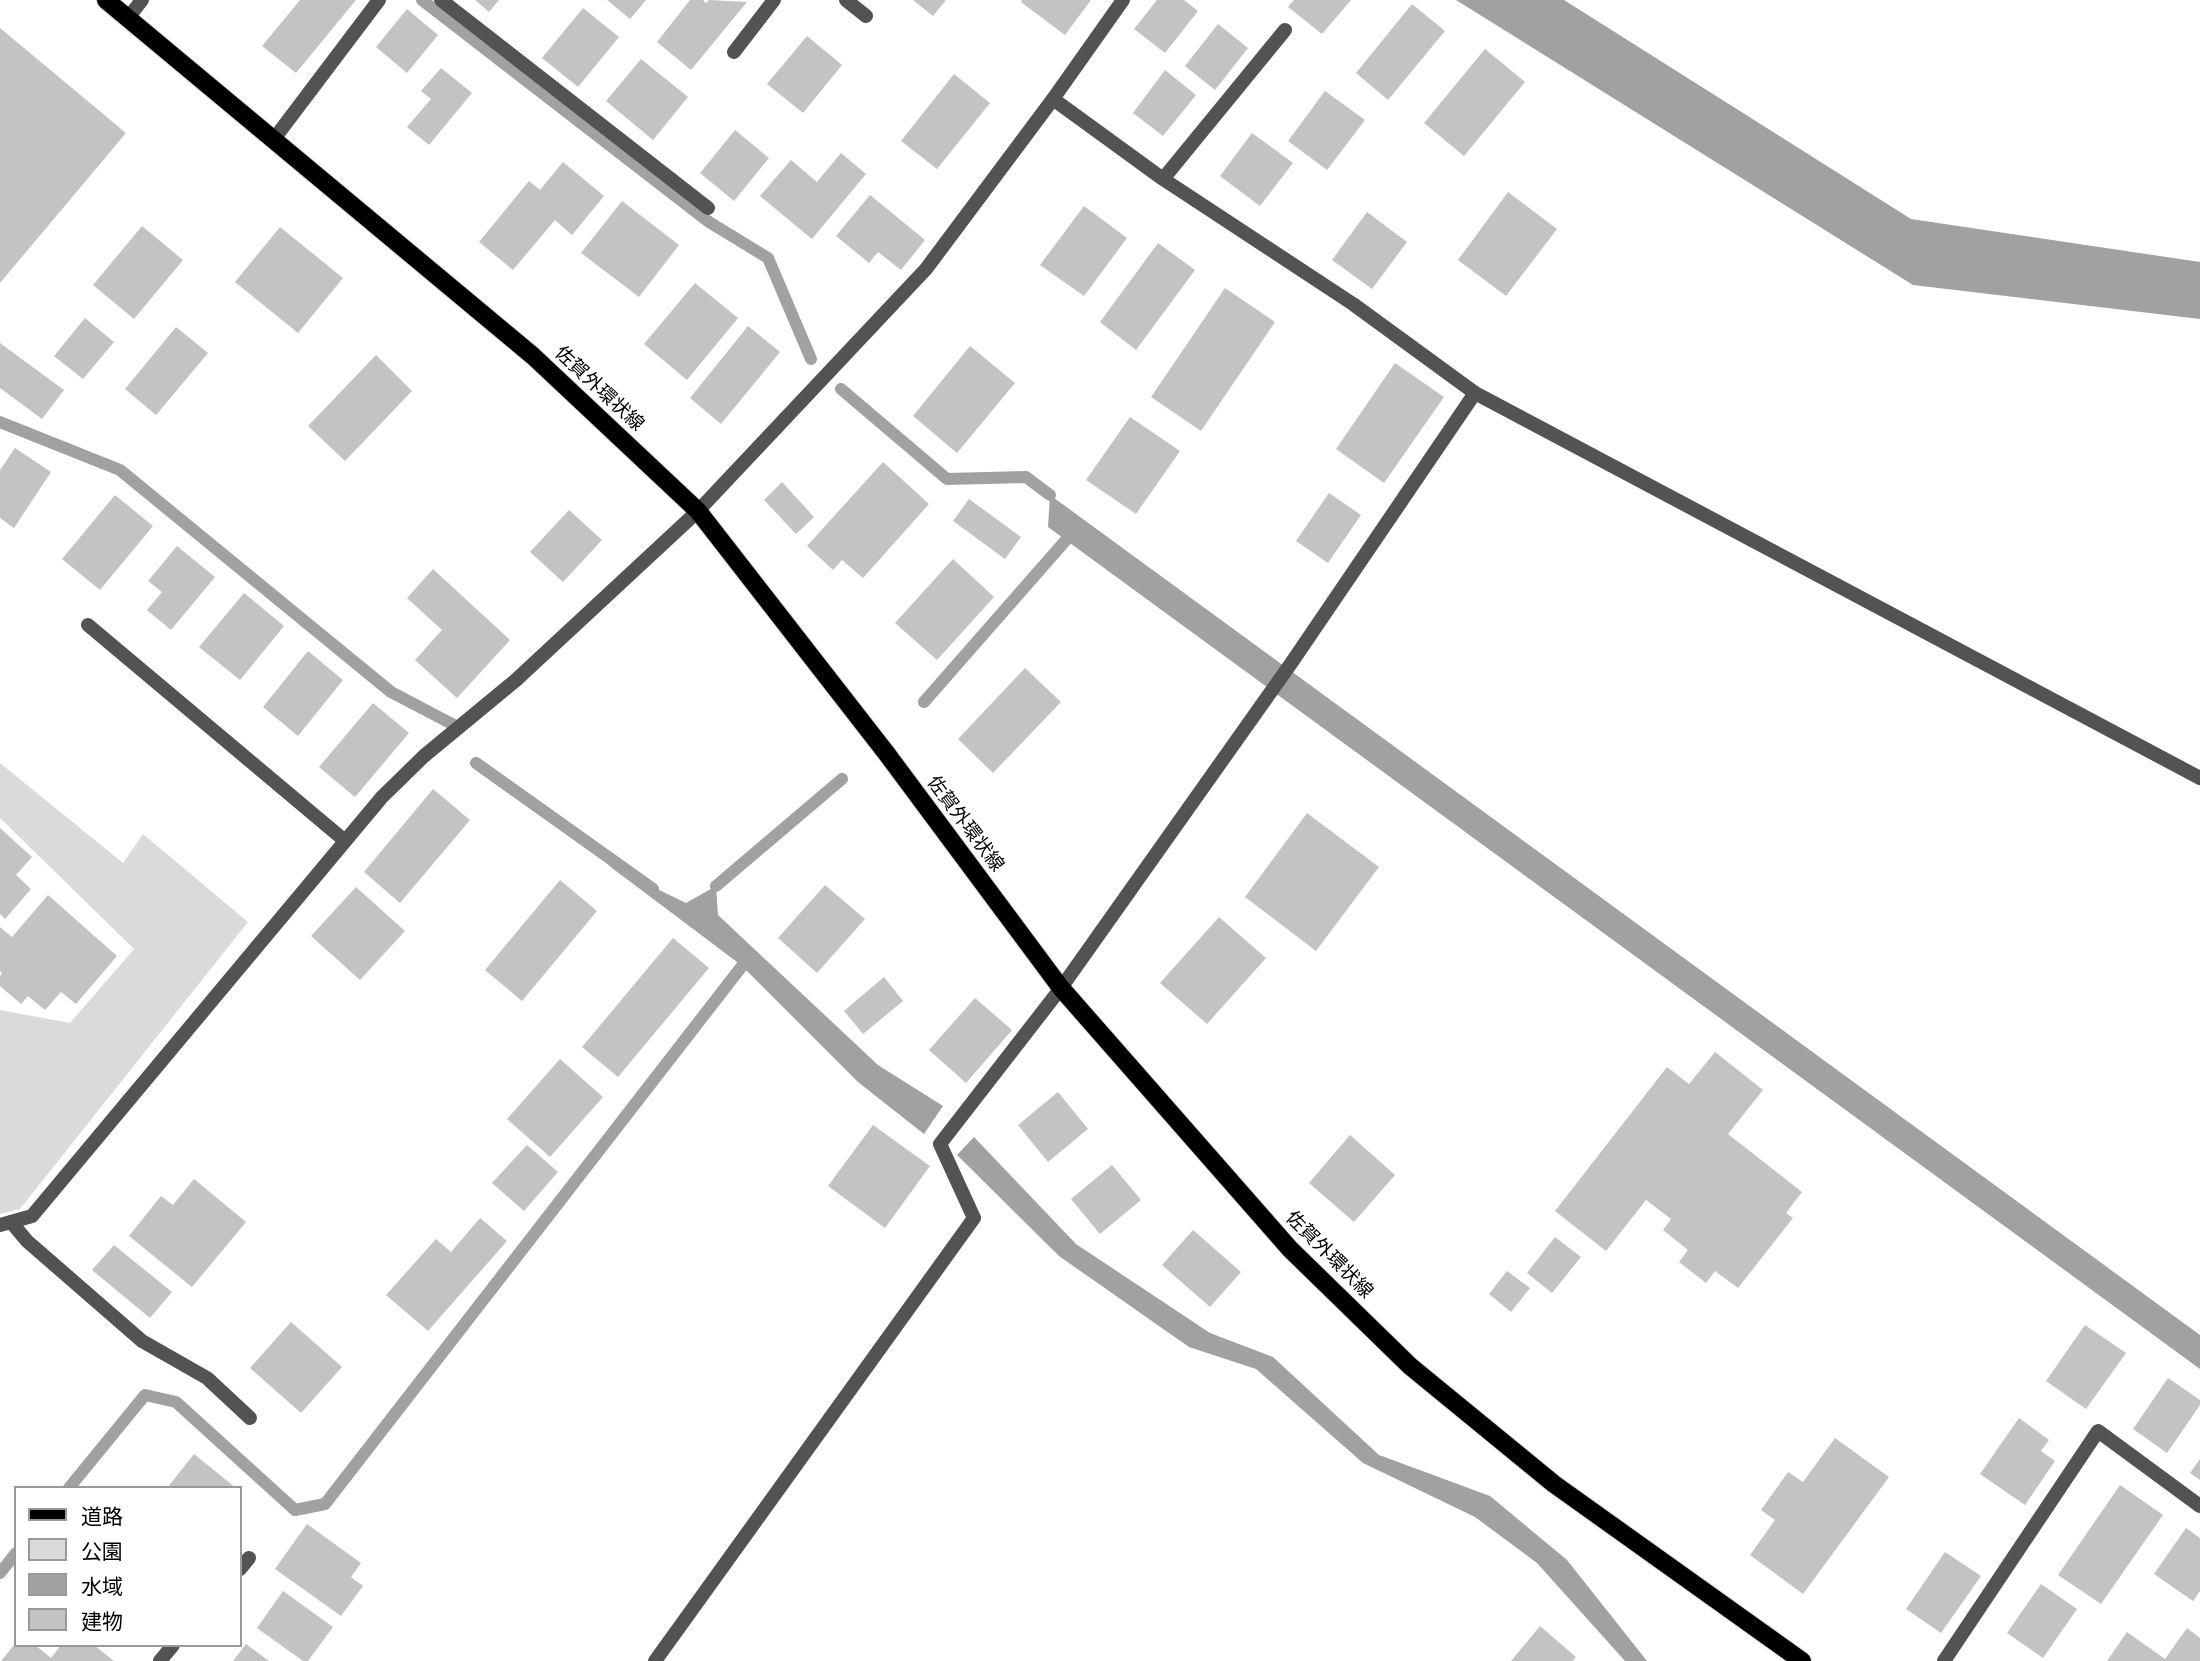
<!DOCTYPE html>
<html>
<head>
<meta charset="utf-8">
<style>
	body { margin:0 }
	#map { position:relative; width:2200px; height:1661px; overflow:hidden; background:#fff; font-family:"Noto Sans","Noto Sans JP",sans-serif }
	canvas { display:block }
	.legend { position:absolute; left:14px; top:1486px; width:228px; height:161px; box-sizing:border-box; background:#fff; border:2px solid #999; margin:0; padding:9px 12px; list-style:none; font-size:21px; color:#000 }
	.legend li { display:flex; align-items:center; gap:14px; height:35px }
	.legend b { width:35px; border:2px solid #999 }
</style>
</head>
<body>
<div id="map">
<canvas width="2200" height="1661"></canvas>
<ul class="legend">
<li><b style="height:9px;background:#000"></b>道路</li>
<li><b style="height:19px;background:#dadada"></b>公園</li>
<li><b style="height:19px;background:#a1a1a1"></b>水域</li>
<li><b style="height:19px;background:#c3c3c3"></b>建物</li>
</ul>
</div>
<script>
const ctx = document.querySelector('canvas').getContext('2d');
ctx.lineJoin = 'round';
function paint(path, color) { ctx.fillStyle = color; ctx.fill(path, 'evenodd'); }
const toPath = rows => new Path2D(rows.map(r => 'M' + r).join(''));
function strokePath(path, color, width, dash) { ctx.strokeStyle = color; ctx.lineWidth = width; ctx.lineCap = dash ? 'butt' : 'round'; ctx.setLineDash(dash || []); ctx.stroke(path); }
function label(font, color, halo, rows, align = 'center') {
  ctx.font = font + ' "Noto Sans","Noto Sans JP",sans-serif'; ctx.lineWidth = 6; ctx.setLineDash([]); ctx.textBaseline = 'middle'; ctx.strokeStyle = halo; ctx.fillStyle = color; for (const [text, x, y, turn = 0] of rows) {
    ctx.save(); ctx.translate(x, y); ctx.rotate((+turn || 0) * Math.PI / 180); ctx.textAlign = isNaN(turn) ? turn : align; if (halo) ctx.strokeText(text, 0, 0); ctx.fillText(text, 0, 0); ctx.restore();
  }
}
paint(toPath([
	[0,763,123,863,143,834,248,922,20,1209,0,1214,0,1010,70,1023,134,949,0,818]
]), '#dadada');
paint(toPath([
	[1456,0,1564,0,1911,219,2200,262,2200,319,1913,285],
	[1050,495,2200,1335,2200,1369,1048,527],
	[608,865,686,903,716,886,718,915,878,1065,943,1106,924,1134,858,1082,741,965],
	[974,1137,1076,1244,1210,1333,1273,1357,1379,1455,1490,1496,1567,1560,1647,1661,1625,1661,1537,1563,1475,1517,1363,1463,1256,1369,1189,1347,1059,1256,957,1155]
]), '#a1a1a1');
strokePath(toPath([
	[422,0,709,222,768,258,811,359],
	[841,389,947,479,1026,477,1050,495],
	[0,422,120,470,391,692,454,725],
	[924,702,1066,540],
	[476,763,653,889],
	[716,886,842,779],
	[69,1488,145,1395,176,1402,295,1510,325,1504,749,957],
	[0,1573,16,1553]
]), '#a1a1a1', 12);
paint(toPath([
	[300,0,356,0,296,73,262,46],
	[475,0,499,0,489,12],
	[607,0,646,0,630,19],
	[690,0,703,0,706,3,709,0,747,2,691,70,657,42],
	[913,0,946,0,933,16],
	[1022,0,1091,0,1065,35,1021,2],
	[1157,0,1184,0,1198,11,1165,53,1134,29],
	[1294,0,1351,0,1322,34,1288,7],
	[1412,4,1445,31,1388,100,1356,73],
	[583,8,619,37,578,87,542,58],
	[407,9,438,35,407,73,376,47],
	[1218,24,1248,48,1215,90,1185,66],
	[0,28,126,133,0,283],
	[807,36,842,65,803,113,767,84],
	[1485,49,1525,82,1464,156,1424,123],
	[641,59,688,97,653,140,606,101],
	[441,68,472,93,429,145,407,127,431,99,421,91],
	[1165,70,1196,95,1163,136,1133,113],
	[954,74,990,103,937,169,901,141],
	[1325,91,1365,120,1327,170,1288,141],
	[735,130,769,158,734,201,700,173],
	[1252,133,1293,163,1260,206,1220,176],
	[841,153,866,174,812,239,760,196,791,160,817,182],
	[563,162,604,196,572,235,555,220,513,270,479,242,529,181,540,190],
	[1508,192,1557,229,1506,296,1458,260],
	[870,195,925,240,901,270,878,252,869,263,836,236],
	[622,201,679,245,639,297,581,253],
	[1084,206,1127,238,1084,296,1040,265],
	[1367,212,1407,242,1372,289,1332,260],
	[142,226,183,260,134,319,93,285],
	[280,227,343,278,298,333,235,282],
	[1158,243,1195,270,1136,350,1100,322],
	[695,283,738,318,687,380,644,344],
	[1225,288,1275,322,1201,431,1151,397],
	[85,318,114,342,83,379,54,356],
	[748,326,780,352,721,424,690,398],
	[176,327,208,353,156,415,125,389],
	[0,343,64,390,42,419,0,388],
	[970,346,1015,383,957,453,913,416],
	[376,355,412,391,345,461,308,426],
	[1395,363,1444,397,1384,483,1336,449],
	[1130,417,1180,451,1136,514,1086,480],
	[15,448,51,472,14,528,0,518,0,470],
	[883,462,929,504,863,578,842,560,833,570,807,546],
	[782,482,814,517,796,534,764,500],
	[1329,493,1361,515,1328,563,1296,541],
	[115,495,153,526,100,590,62,559],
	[969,499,1021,537,1005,559,953,521],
	[569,510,602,540,563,582,530,552],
	[177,546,215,577,171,630,147,610,162,592,148,581],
	[953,559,994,597,937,660,895,623],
	[433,569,510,640,457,698,415,660,442,630,407,598],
	[244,593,284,626,240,680,199,647],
	[308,651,343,680,298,736,263,707],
	[1025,668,1061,702,993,773,958,739],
	[373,703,409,733,355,797,319,767],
	[433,789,470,820,400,903,364,872],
	[1307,813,1379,867,1316,951,1245,897],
	[0,828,32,857,16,875,31,889,5,919,0,914],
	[560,880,597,911,522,1001,485,970],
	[825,885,865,919,817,973,778,938],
	[356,887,405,931,360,980,311,936],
	[48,895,117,956,76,1004,61,992,45,1010,28,996,21,1004,0,986,0,976,2,973,0,971,0,927,12,937],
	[1219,917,1266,958,1207,1024,1160,983],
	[673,938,709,968,618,1077,582,1047],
	[884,977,903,1001,863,1034,844,1011],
	[975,998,1012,1030,966,1083,929,1050],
	[1715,1052,1763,1090,1728,1134,1802,1192,1786,1213,1793,1218,1738,1288,1715,1271,1706,1283,1679,1262,1688,1250,1663,1230,1671,1219,1646,1200,1606,1251,1555,1211,1667,1067,1689,1084],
	[560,1059,603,1097,550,1157,507,1119],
	[1058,1092,1088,1129,1048,1162,1018,1125],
	[873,1125,930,1166,885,1228,828,1186],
	[1350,1135,1395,1175,1354,1222,1309,1183],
	[527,1145,558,1172,524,1211,492,1183],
	[1112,1165,1141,1200,1100,1234,1071,1199],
	[194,1179,246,1222,192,1287,129,1236,161,1196,173,1205],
	[480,1218,507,1241,428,1331,386,1295,436,1239,451,1252],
	[1193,1230,1241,1272,1210,1307,1162,1265],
	[1555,1237,1581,1257,1552,1293,1527,1273],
	[114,1245,172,1292,150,1318,92,1270],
	[1507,1271,1530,1288,1511,1312,1489,1294],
	[291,1322,342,1367,301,1413,250,1368],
	[2085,1325,2126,1353,2086,1409,2046,1381],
	[2168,1378,2200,1400,2200,1405,2167,1453,2133,1429],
	[2019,1418,2049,1440,2041,1451,2055,1461,2025,1505,1980,1474],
	[1835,1438,1889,1477,1803,1594,1750,1555,1775,1520,1761,1510,1788,1472,1803,1482],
	[194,1454,236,1488,167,1488],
	[2200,1459,2200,1480,2190,1473],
	[2120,1485,2163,1515,2101,1604,2058,1575],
	[307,1524,361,1563,351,1577,363,1586,341,1616,275,1569],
	[2186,1528,2200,1538,2200,1591,2193,1601,2154,1574],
	[1945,1552,1981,1576,1941,1633,1906,1609],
	[2041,1584,2077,1609,2043,1658,2007,1633],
	[283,1591,333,1627,308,1661,303,1661,257,1628],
	[1540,1626,1576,1657,1573,1661,1511,1661],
	[2187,1628,2200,1638,2200,1661,2107,1661,2127,1632,2165,1659],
	[246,1644,269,1661,233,1661],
	[14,1645,35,1645,51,1658,61,1645,94,1645,114,1661,1,1661]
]), '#c3c3c3');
const primary = toPath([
	[106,0,533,356,698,511,887,754,1061,988,1290,1249,1410,1366,1554,1484,1802,1661]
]);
strokePath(primary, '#dbdbdb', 20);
strokePath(toPath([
	[1061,988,1292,662,1475,393],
	[11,1222,27,1241,142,1341,207,1378,250,1418]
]), '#535353', 14);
strokePath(toPath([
	[441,0,708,208],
	[846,0,866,16],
	[128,18,142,0],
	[734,52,774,0],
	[1053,99,1163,179,1353,304,1475,393,2200,778],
	[274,139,379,0],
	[1163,179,1285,30],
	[88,625,344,840],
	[0,1225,32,1216,382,797,424,756,516,680,698,511,926,269,1053,99,1123,0],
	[240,1569,249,1558],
	[160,1661,173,1645],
	[655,1661,974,1218,940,1144,1061,988],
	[1944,1661,2098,1431,2200,1506]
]), '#535353', 14);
strokePath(primary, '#000', 18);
label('19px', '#000', '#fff', [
	["佐賀外環状線",599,389,43],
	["佐賀外環状線",965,824,53],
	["佐賀外環状線",1329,1255,45]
]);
</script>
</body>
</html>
